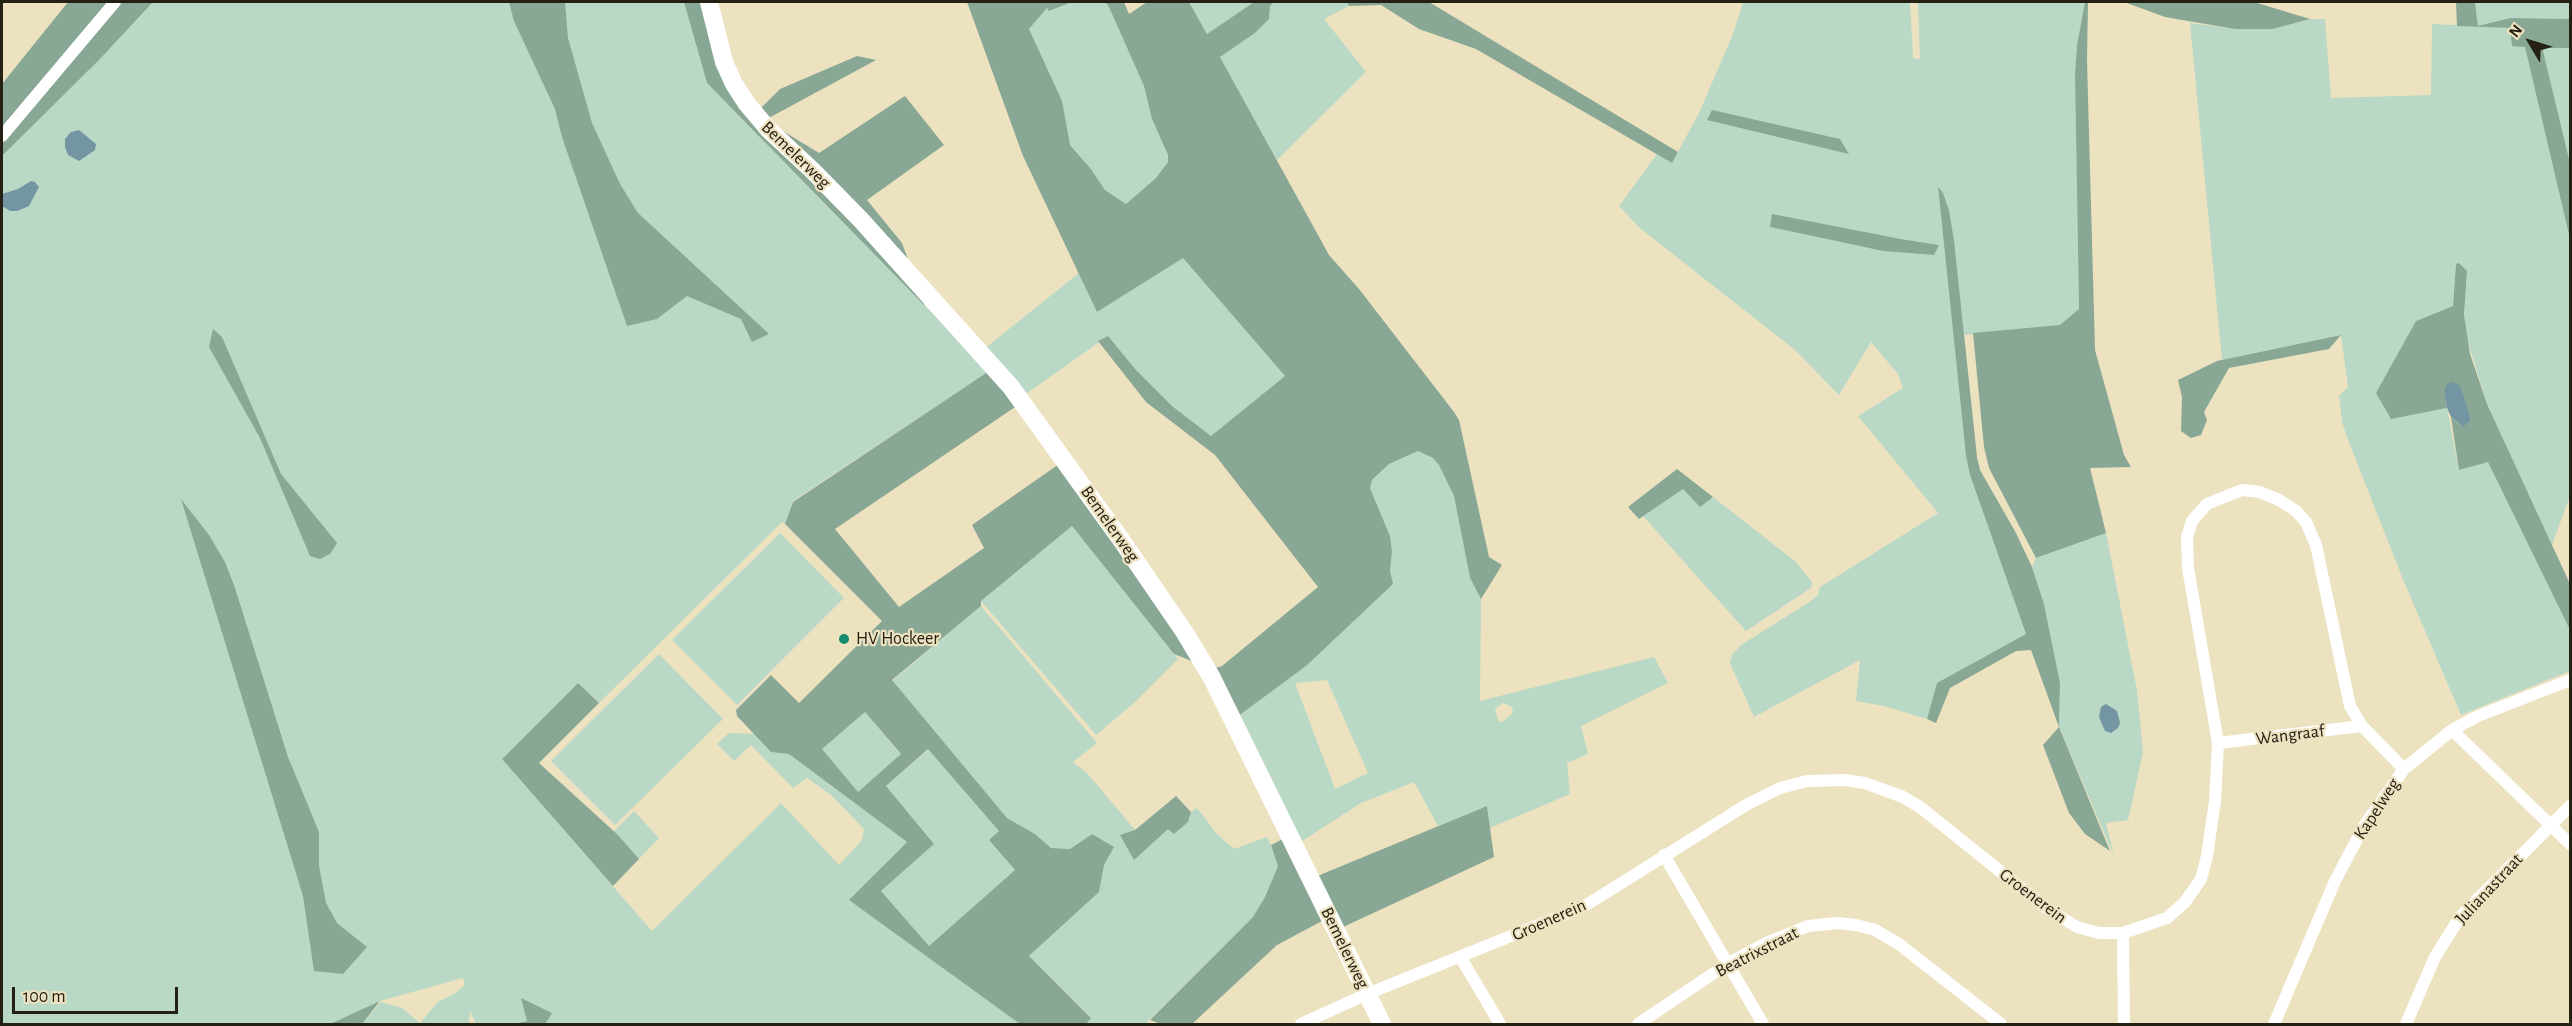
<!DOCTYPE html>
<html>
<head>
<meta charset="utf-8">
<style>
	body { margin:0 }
	#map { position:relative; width:2572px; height:1026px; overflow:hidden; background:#ede2c0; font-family:"Alegreya Sans",sans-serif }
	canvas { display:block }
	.frame { position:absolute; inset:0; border:3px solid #252014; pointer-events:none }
	.north { position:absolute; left:2500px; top:12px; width:60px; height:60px; -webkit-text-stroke:4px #ede2c0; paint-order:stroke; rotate:308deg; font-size:16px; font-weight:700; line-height:24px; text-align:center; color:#252014 }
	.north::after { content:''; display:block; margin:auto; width:21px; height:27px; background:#252014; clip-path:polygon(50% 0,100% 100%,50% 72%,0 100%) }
	.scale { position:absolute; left:12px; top:987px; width:166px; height:27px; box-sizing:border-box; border:3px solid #252014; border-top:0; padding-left:8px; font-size:18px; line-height:21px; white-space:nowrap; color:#252014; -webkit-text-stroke:4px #ede2c0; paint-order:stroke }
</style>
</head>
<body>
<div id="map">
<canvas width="2572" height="1026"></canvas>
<div class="frame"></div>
<div class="north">N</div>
<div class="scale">100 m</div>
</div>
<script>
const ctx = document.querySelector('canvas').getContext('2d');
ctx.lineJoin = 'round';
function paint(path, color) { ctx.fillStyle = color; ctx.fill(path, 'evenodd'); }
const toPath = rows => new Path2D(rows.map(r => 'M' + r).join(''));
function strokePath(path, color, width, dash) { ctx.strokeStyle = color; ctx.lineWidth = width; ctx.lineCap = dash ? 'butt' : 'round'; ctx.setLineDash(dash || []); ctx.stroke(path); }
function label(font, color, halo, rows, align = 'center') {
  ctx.font = font + ' "Alegreya Sans",sans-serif'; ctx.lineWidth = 4.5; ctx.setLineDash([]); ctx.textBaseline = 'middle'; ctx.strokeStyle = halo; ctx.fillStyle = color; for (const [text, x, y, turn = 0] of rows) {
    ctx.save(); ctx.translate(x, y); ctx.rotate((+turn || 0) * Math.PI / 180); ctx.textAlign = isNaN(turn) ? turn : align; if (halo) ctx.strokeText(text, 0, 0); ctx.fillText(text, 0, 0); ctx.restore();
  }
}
paint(toPath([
	[153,2,684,2,707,83,989,371,793,501,785,524,782,522,599,703,578,683,502,759,652,931,781,803,839,865,862,840,864,829,831,795,807,778,793,788,751,745,734,761,717,744,729,733,754,734,771,752,789,754,907,842,850,900,1020,1024,545,1024,551,1013,522,999,527,1021,514,1024,476,1024,470,1011,469,1024,362,1024,381,1002,402,1008,420,1023,438,1002,454,994,465,985,463,978,380,1001,330,1024,2,1024,2,156,99,60],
	[1072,2,1104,2,1108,5,1144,86,1152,119,1168,155,1168,162,1156,178,1126,204,1105,190,1091,169,1070,145,1029,29,1048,7,1050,11],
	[1189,2,1254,2,1207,34],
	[1274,2,1347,2,1349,6,1324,19,1366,72,1277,160,1220,57,1255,33,1269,19,1270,6],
	[1743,2,1906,2,1910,3,1913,58,1920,59,1918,2,2085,2,2077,45,2075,75,2079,309,2060,325,1964,335,1954,240,1949,210,1943,193,1938,188,1966,456,1970,475,2026,634,1938,683,1927,719,1884,706,1856,701,1860,660,1754,717,1730,663,1732,655,1741,645,1811,601,1818,595,1820,587,1938,513,1858,416,1903,388,1898,374,1871,342,1839,395,1795,350,1641,229,1619,206,1657,154,1672,163,1699,113,1733,34],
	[1772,215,1901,239,1938,245,1934,255,1883,251,1770,227],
	[2475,2,2570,2,2570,19,2510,18,2480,26,2510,28,2525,47,2570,239,2570,496,2552,545,2487,404,2466,336,2464,315,2467,271,2456,264,2453,306,2416,321,2391,419,2447,408,2459,470,2488,461,2570,630,2570,671,2461,715,2402,577,2348,440,2342,422,2339,396,2348,387,2341,335,2222,360,2190,23,2235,29,2273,29,2310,19,2325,19,2331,98,2431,95,2432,24,2478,26],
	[2544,47,2570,48,2570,163,2543,51],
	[1182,257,1285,376,1211,436,1172,406,1136,370,1108,336,1023,396,984,349,1079,273,1097,312],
	[1418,451,1433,458,1439,465,1454,496,1470,578,1481,599,1480,701,1654,657,1668,683,1581,726,1588,754,1567,763,1570,794,1490,828,1487,806,1438,826,1414,782,1361,803,1299,843,1237,717,1306,666,1390,571,1392,551,1390,536,1370,488,1372,480,1389,464],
	[1327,680,1368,773,1335,789,1295,683],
	[1503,703,1512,707,1513,713,1502,722,1498,721,1495,709],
	[1683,489,1700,506,1713,497,1796,562,1812,582,1811,588,1746,631,1643,516],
	[1072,526,1178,659,1134,703,1096,735,981,601],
	[780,533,844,598,737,705,672,640],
	[2106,533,2137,690,2143,752,2128,820,2106,823,2114,856,2059,727,2060,683,2044,604,2032,567,2036,558],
	[981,606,1097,743,1073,762,1087,773,1135,830,1134,859,1168,828,1174,834,1188,822,1191,812,1197,808,1217,834,1234,849,1267,837,1278,859,1278,866,1265,897,1253,917,1145,1024,1086,1024,1091,1017,1029,956,1099,892,1104,865,1092,834,1070,849,1051,848,1035,834,1007,818,892,681],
	[659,654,723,719,615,825,551,761],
	[865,712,901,755,858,792,821,749],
	[929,749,999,831,989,840,1015,870,929,946,881,891,934,844,886,786],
	[634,811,659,838,639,859,613,832]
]), '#b9d9c6');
paint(toPath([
	[68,2,153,2,99,60,2,156,2,84],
	[509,2,565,2,568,38,592,123,620,184,638,213,769,334,752,342,741,319,687,296,657,319,627,326,562,137,555,109,514,21],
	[684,2,712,2,727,62,756,113,780,89,857,56,876,60,765,120,819,153,905,96,944,145,867,200,902,243,925,306,707,83],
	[967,2,1072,2,1049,11,1047,8,1029,29,1062,101,1070,145,1091,169,1105,190,1126,204,1156,178,1168,162,1168,155,1152,119,1144,86,1108,5,1104,2,1124,2,1129,14,1147,2,1189,2,1207,34,1254,2,1274,2,1270,6,1269,19,1255,33,1220,57,1329,255,1359,289,1454,412,1459,420,1489,557,1502,565,1481,599,1470,578,1454,496,1439,465,1433,458,1418,451,1389,464,1372,480,1370,488,1390,536,1392,551,1390,571,1393,584,1306,666,1237,717,1212,669,1174,654,1072,526,981,601,981,606,892,680,1007,818,1035,834,1051,848,1070,849,1092,834,1114,847,1104,865,1099,892,1029,956,1091,1018,1086,1024,1020,1024,849,900,907,842,789,754,771,752,737,716,736,710,771,675,799,703,882,621,785,524,793,502,989,371,1021,403,835,529,899,607,984,548,972,525,1069,457,1212,669,1222,666,1318,587,1215,455,1146,402,1098,341,1108,336,1136,370,1172,406,1211,436,1285,376,1183,258,1097,312,1023,156],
	[865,712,901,754,858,792,822,749],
	[928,749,999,831,989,840,1015,870,929,946,881,891,934,844,886,786],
	[1347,2,1429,2,1678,152,1672,163,1476,49,1419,29,1381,5,1349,6],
	[2085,2,2088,2,2087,60,2095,350,2124,455,2131,467,2090,468,2106,533,2036,558,1989,468,1984,447,1973,333,2060,325,2079,309,2075,75,2077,45],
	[2124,2,2254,2,2310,19,2273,29,2235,29,2165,17],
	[2456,2,2475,2,2478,26,2510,18,2570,19,2570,48,2544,48,2543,51,2570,163,2570,239,2525,47,2512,46,2510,28,2457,26],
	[1712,110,1840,139,1849,154,1707,120],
	[1938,187,1943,193,1949,210,1954,240,1977,457,1980,470,2016,533,2032,567,2044,604,2060,683,2059,727,2110,851,2085,834,2069,813,2043,745,2059,727,2031,650,2016,651,1950,688,1936,723,1927,719,1937,683,2026,634,1970,475,1966,456],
	[1772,214,1901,239,1939,245,1934,255,1883,251,1770,227],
	[2459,263,2467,271,2464,315,2470,354,2487,404,2570,584,2570,630,2488,462,2459,470,2451,417,2460,425,2471,420,2458,384,2444,392,2447,408,2391,419,2376,393,2416,321,2453,306,2456,264],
	[213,329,222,337,281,474,337,543,330,554,320,559,310,556,260,438,209,347],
	[2341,335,2329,349,2229,368,2204,412,2207,420,2201,435,2191,438,2181,431,2182,397,2178,380,2217,361],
	[1677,469,1713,497,1700,507,1683,489,1639,519,1628,507],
	[181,499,209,535,225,562,235,588,288,757,319,832,319,866,326,903,337,923,367,947,343,974,314,971,303,896],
	[578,683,599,703,539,763,618,835,639,859,613,886,502,759],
	[1176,796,1191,812,1188,822,1174,834,1168,829,1134,860,1120,835,1135,830],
	[1487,806,1494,857,1341,928,1315,877],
	[1283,839,1322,921,1277,945,1192,1024,1161,1024,1150,1020,1253,917,1265,897,1278,866,1271,845],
	[521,998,552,1013,545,1024,514,1024,527,1021],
	[380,1001,362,1024,330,1024]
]), '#88a794');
paint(toPath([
	[79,130,96,144,95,150,79,161,68,155,65,147,65,139,71,132],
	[31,181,35,182,39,187,29,206,17,211,10,211,2,206,2,194,18,189],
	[2451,382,2458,384,2461,388,2471,420,2463,427,2451,417,2447,408,2444,392,2447,384],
	[2106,704,2117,711,2120,723,2118,728,2111,733,2105,731,2099,717,2101,707]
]), '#7396a2');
strokePath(toPath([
	[2,136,115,2],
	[2452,730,2570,844],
	[2218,743,2362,726],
	[1664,855,1763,1024],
	[2123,933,2124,1024],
	[1461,958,1500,1024],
	[1301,1024,1367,994,1583,907,1746,805,1780,788,1807,781,1845,780,1865,783,1903,797,1920,807,2046,908,2077,927,2099,933,2123,933,2167,918,2185,902,2201,879,2207,856,2215,801,2218,743,2188,568,2187,537,2192,521,2207,504,2242,490,2260,492,2279,500,2296,511,2306,522,2316,545,2350,706,2362,726,2404,769],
	[1638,1024,1729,963,1766,943,1808,926,1838,923,1856,925,1875,930,1899,944,2001,1024],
	[2274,1024,2335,881,2364,826,2404,769,2452,730,2478,716,2570,680],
	[2406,1024,2435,957,2460,917,2570,806]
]), '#fff', 12);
strokePath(toPath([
	[709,2,724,62,734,84,747,104,769,130,812,170,861,220,1011,387,1122,541,1185,633,1212,678,1382,1024]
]), '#fff', 18);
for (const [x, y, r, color] of [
	[844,639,6,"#168b6d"]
]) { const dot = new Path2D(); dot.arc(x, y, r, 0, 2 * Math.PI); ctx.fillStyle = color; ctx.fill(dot); strokePath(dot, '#ede2c0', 2); }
label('18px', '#252014', '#ede2c0', [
	["Bemelerweg",796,155,44],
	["Bemelerweg",1110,524,55],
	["Wangraaf",2290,735,-7],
	["Kapelweg",2377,809,-57],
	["Julianastraat",2489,889,-47],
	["Groenerein",2033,896,37],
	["Groenerein",1549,920,-24],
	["Bemelerweg",1345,948,64],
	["Beatrixstraat",1757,952,-27]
]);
label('18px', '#252014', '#ede2c0', [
	["HV Hockeer",856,639]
], 'left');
</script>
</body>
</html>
